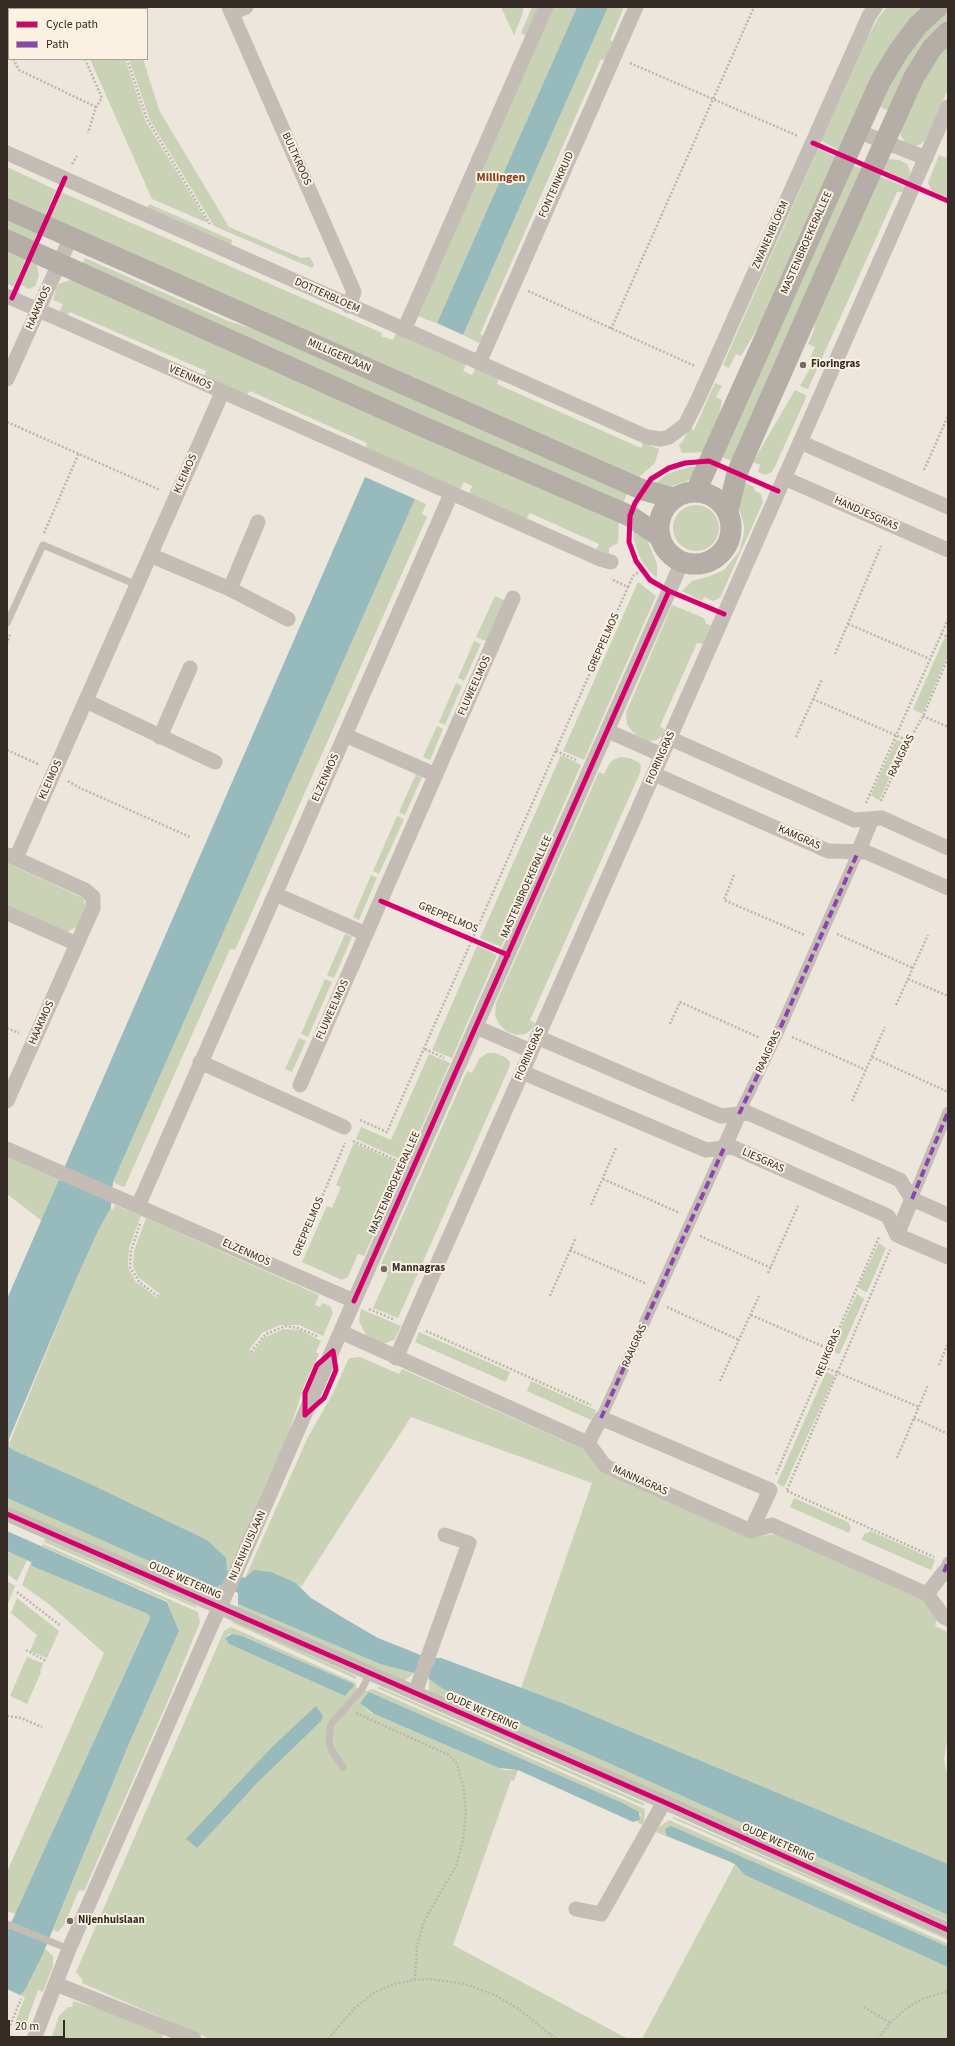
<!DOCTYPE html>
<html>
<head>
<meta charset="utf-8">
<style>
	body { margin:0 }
	#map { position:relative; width:955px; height:2046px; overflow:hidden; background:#ece6dc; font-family:"Source Sans 3",sans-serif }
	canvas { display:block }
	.frame { position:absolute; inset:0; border:8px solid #342b24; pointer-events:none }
	.legend { position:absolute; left:8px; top:8px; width:140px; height:52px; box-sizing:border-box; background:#faf1e2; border:1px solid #aba296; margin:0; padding:5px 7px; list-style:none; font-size:12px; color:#342b24 }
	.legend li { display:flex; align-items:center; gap:8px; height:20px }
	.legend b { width:20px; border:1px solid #aba296 }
	.scale { position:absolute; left:8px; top:2020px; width:57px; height:18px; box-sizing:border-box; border:2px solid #342b24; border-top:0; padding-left:5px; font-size:12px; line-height:14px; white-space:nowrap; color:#342b24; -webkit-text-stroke:3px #faf1e2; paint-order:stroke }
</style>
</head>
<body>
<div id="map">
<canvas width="955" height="2046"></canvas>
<div class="frame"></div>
<ul class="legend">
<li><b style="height:5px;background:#d6006c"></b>Cycle path</li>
<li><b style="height:5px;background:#8e44ad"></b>Path</li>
</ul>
<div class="scale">20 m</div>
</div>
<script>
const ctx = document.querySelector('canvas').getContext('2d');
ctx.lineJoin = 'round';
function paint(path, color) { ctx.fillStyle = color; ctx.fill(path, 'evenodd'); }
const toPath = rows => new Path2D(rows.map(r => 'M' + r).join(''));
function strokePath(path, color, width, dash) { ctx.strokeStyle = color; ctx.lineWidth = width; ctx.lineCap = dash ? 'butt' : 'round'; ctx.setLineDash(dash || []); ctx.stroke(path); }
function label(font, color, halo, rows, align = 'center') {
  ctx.font = font + ' "Source Sans 3",sans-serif'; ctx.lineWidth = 4; ctx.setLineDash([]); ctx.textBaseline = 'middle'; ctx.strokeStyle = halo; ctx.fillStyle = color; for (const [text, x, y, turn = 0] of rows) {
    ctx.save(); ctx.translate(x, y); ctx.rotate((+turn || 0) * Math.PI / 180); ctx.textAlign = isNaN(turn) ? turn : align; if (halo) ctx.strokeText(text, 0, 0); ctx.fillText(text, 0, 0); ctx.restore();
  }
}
paint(toPath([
	[501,7,523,7,523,13,514,35],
	[532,7,539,7,526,36,521,33],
	[554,7,577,7,437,323,425,319,418,316],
	[608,7,624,7,610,40,613,42,605,61,601,59,480,334,484,336,479,343,463,335],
	[887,7,924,7,893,42,841,151,817,139,820,133,824,135,867,39,878,18],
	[948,9,948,21,942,26,891,112,880,107,895,73,913,44],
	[948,40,948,89,926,139,921,144,915,146,905,142,901,136,900,129,903,111],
	[90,59,125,59,146,122,208,223,152,199],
	[129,59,143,59,159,110,229,227,301,258,310,257,314,265,312,268,214,226,150,120],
	[814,147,838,158,771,306,741,356,736,354,729,368,723,365,815,156,811,153],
	[948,153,948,198,932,191,928,183,939,155,946,158],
	[888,159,899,160,907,164,910,171,908,181,877,167],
	[850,164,865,170,735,462,719,456],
	[7,167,56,190,43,220,7,204],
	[874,174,905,187,903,192,897,192,808,389,800,386,815,360,810,358,815,347,808,344,813,333,822,293],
	[61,192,382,333,381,336,393,340,396,333,466,364,463,371,472,375,476,368,499,379,497,384,641,448,643,443,659,449,655,463,636,480,48,222],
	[149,204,232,240,231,246,147,209],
	[7,215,39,229,32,247,7,236],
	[7,247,27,256,14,287,7,284],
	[85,258,228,321,303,345,628,492,621,507,80,269],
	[31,260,36,262,39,276,35,286,29,289,20,285],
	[74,279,619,518,618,543,609,548,609,555,596,550,599,544,530,513,526,519,469,494,472,486,464,482,460,490,366,448,367,443,250,391,247,395,204,377,206,371,70,312,67,316,59,312,63,304,53,300,58,284],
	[715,383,722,386,716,397,722,400,718,421,707,452,682,453,679,445,683,441,689,428,694,430],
	[795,390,806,395,805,400,776,464,772,472,765,475,758,472,760,465,753,462],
	[690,467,697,467,693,477,687,481,666,488,652,486,667,474],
	[740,481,755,487,754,490,761,494,763,502,720,598,713,601,704,597,702,601,682,591,692,581,710,576,724,570,739,552,744,533,744,525,738,505],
	[415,499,426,504,422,514,427,517,235,950,230,949,125,1186,123,1187,113,1182],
	'673 528a23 23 0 1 1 46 0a23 23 0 1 1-46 0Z',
	[633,526,645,537,648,542,657,564,657,578,650,572,641,560,634,540],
	[638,582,656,596,584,760,563,751],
	[495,596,506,601,488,642,476,637],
	[672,605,704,618,706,624,711,625,703,644,697,643,660,726,665,730,662,735,657,740,648,741,636,735,631,730,627,724,626,713],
	[946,638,948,639,948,655,923,713,920,713,913,709,944,639],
	[474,641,481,644,464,681,458,678],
	[456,683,462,686,445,725,439,722],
	[437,726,443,729,430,760,423,757],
	[896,740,905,743,880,799,878,800,871,795],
	[561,755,581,765,501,947,480,938],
	[621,757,629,758,638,762,641,766,640,773,530,1020,535,1023,534,1027,526,1034,516,1035,506,1031,499,1024,495,1015,496,1003,599,772,604,774,609,764,613,760],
	[416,774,422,777,405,815,399,812],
	[397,816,404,819,379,874,373,871],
	[7,863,83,898,86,908,77,927,67,932,7,907],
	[371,875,377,878,359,920,353,917],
	[345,934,352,937,334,978,327,975],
	[477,946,497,955,452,1058,432,1050],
	[325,979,332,982,308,1037,301,1034],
	[299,1038,306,1041,292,1072,285,1069],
	[487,1053,495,1053,505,1057,510,1062,509,1068,398,1318,373,1308,388,1275,386,1273,388,1267,381,1264,467,1071,472,1073,479,1059],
	[429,1054,450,1063,406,1162,356,1139,361,1127,391,1140],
	[354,1143,404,1165,364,1256,358,1254,348,1277,342,1280,302,1262,327,1206,332,1208,341,1187,336,1185],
	[7,1157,59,1180,42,1221,7,1194],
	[115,1205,141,1216,129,1248,128,1267,136,1282,157,1298,160,1294,138,1277,133,1266,134,1251,146,1218,319,1295,315,1305,320,1307,322,1303,330,1306,333,1313,323,1336,299,1325,280,1325,262,1333,249,1350,253,1353,264,1338,283,1329,300,1330,321,1341,316,1352,319,1354,305,1383,288,1435,229,1571,206,1540,84,1481,13,1450,9,1444,78,1275,98,1231,110,1208,113,1210],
	[879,1243,886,1248,867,1292,865,1292,858,1287],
	[857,1294,864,1299,840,1353,838,1354,831,1349],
	[361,1309,401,1326,394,1340,383,1344,366,1335,359,1321],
	[419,1332,510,1372,506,1382,415,1342],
	[360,1357,399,1374,402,1369,583,1449,600,1472,750,1538,774,1534,923,1600,937,1620,935,1626,948,1632,948,1734,944,1759,948,1779,948,1864,565,1704,521,1688,592,1483,411,1417,301,1587,296,1583,245,1578,308,1437,332,1395,348,1360,350,1358],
	[826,1372,835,1376,784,1487,777,1483],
	[531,1381,596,1410,591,1420,527,1391],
	[7,1498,214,1590,220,1585,222,1585,219,1591,209,1595,7,1506],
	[794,1498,848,1522,851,1528,849,1533,790,1507],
	[871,1531,935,1560,931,1570,862,1540,864,1534],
	[45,1539,195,1605,197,1608,44,1542],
	[43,1544,198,1612,200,1622,167,1703,84,1891,79,1890,64,1925,58,1932,53,1930,128,1746,179,1631,167,1601,42,1546],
	[7,1551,27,1560,17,1581,7,1574],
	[31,1562,33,1566,148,1614,150,1617,16,1914,7,1911,7,1872,104,1653,50,1605,22,1585],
	[7,1581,15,1586,7,1606],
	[17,1598,59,1631,47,1658,30,1651,37,1635,11,1613],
	[238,1604,380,1664,414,1673,404,1681,238,1608],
	[229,1621,237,1622,356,1676,356,1679],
	[231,1627,356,1683,356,1687,366,1691,373,1689,645,1809,644,1821,642,1825,637,1822,641,1815,640,1813,623,1803,369,1692,364,1707,371,1713,504,1770,518,1770,514,1781,511,1780,453,1945,628,2039,210,2039,82,1983,83,1980,76,1972,224,1631],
	[229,1634,242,1636,354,1684,354,1686,345,1696,229,1644,225,1638],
	[27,1657,45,1664,43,1664,40,1671,41,1672,27,1704,10,1696],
	[429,1679,443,1689,948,1915,948,1921,429,1692],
	[380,1687,644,1803,644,1806,377,1688],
	[674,1817,948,1937,948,1940,672,1818],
	[669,1820,948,1944,948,2039,642,2039,735,1864,656,1832,658,1828],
	[45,1949,53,1956,53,1966,43,1992,38,1990,26,2024,31,2026,30,2030,14,2025,25,1997,20,1995,25,1990],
	[73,2001,121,2015,164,2033,162,2039,51,2039,59,2016,68,2007,72,2007]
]), '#cad2b5');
paint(toPath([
	[577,7,608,7,463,335,437,323],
	[365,477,415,499,113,1182,111,1207,98,1231,78,1275,9,1439,9,1446,13,1450,84,1481,207,1540,226,1558,227,1570,245,1578,254,1570,271,1572,296,1583,311,1598,347,1620,378,1638,423,1656,433,1665,436,1658,441,1658,565,1704,948,1864,948,1915,443,1689,429,1679,428,1674,419,1669,414,1673,380,1664,238,1604,238,1593,222,1585,220,1585,214,1590,7,1498,7,1299],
	[7,1531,167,1602,179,1631,128,1746,42,1956,25,1990,20,1995,7,1989,7,1932,150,1618,148,1614,32,1566,31,1562,7,1551],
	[232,1634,242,1636,354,1684,354,1686,345,1696,229,1644,225,1638],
	[369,1692,623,1803,639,1812,640,1820,633,1822,518,1770,499,1768,374,1714,360,1703],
	[316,1706,323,1716,321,1721,258,1782,197,1848,186,1839,271,1748],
	[671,1826,948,1947,948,1967,745,1875,736,1865,729,1861,667,1836,665,1829]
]), '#97babd');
strokePath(toPath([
	[62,7,63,9],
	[110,7,110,9],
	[7,48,9,52],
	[13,59,19,70,96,107],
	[85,59,102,98,96,107,88,133],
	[127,59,147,119,210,224],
	[630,63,798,136],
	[72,164,77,156],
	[528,291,695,366],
	[611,329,754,7],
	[7,422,160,490],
	[924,470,948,416],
	[44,533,79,453],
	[628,587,633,576,642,570],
	[848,624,930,659],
	[941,634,948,637],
	[7,644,10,635],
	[835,654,881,546],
	[813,699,909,741],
	[923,716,948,727],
	[796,737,822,679],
	[7,750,40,765],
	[556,751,576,760],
	[68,781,78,787,190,837],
	[881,801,909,741,923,716,948,658],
	[866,803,948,619],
	[734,875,724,900,805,935],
	[837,934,913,968],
	[908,979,948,996],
	[896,1005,928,935],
	[670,1024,680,1002,760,1038],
	[7,1028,19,1033],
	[792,1037,866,1070],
	[425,1049,444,1058],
	[872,1057,948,1092],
	[852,1101,885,1027],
	[360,1120,387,1132,628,587,611,579],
	[353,1141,398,1161],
	[603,1179,680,1213],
	[591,1205,616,1148],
	[140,1224,131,1251,130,1267,140,1283,158,1296],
	[700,1236,771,1268],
	[570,1250,647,1284],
	[296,1258,345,1143],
	[768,1273,798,1206],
	[550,1296,576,1237],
	[667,1307,739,1340],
	[369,1309,395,1320],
	[751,1315,829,1349],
	[426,1331,591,1405],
	[251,1352,266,1334,285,1326,298,1328,319,1337],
	[939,1365,948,1343],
	[824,1367,919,1407],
	[720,1381,759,1296],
	[914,1418,948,1434],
	[897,1458,928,1385],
	[776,1474,879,1237],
	[787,1490,890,1250],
	[787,1491,934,1557],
	[17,1592,61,1626],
	[26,1650,46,1661],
	[356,1713,449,1755,457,1764,464,1789,466,1813,463,1840,456,1866,424,1921,417,1946,415,1980],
	[7,1716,21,1718,42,1727],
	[864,2007,890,2023],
	[7,2033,21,1999],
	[7,2035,17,2039],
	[328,2039,355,2008,375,1992,398,1983,415,1980,430,1979,465,1984,495,1995,519,2009,556,2039],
	[878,2039,890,2023,908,2007,922,1999,948,1991]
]), '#bdb6ae', 2.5, [2, 2]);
strokePath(toPath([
	[7,623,43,545,137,585],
	[343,1767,332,1751,329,1742,331,1724,362,1689,370,1673],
	[7,1924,69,1949]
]), '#c4bdb5', 7);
strokePath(toPath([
	[739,1114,779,1031,858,852],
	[912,1199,948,1112],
	[601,1418,724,1148],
	[944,1572,948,1562]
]), '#c4bdb5', 11);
strokePath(toPath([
	[229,7,354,292,349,306],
	[232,13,246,7],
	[857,131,926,158],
	[7,153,647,437,661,439,669,437,685,425,699,397,869,16,875,7],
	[7,296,600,559,611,562],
	[404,330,546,7],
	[479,363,636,7],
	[7,379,71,237],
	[800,442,948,507],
	[784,478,948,550],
	[150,555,230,589,288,619],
	[230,589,258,522],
	[86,701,215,762],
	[608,731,662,755],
	[345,735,436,775],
	[160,737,190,668],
	[669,738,854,820,882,818,948,848],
	[654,774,828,851,866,852,948,888],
	[858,852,872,819],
	[16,858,222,393],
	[275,894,366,934],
	[7,913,77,944],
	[476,1027,531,1051],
	[537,1037,721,1116,748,1113,900,1180,912,1199,948,1215],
	[200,1062,344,1127],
	[522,1072,706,1150,732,1147,888,1216,897,1235,948,1257],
	[300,1085,513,598],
	[7,1101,93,908,93,897,85,890,8,855],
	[724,1148,739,1114],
	[7,1149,354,1301],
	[138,1206,451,494],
	[897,1235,912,1199],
	[341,1332,588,1443,605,1466,751,1531,772,1525,927,1594,944,1617,948,1619],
	[396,1358,948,107],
	[588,1443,601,1418,770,1490,751,1531],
	[7,1514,664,1802,948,1930],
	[927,1594,944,1572,948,1574],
	[415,1693,469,1543,445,1535],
	[576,1909,601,1914,664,1802],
	[56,1984,194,2039],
	[34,2039,69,1949,215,1617,236,1572,354,1301,682,562]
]), '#c4bdb5', 15);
strokePath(toPath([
	[7,209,643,490,673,498],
	[7,240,410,421,630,516,659,536],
	[696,491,880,82,898,52,918,25,938,7],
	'659 528a36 36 0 1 1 72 0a36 36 0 1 1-72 0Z',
	[728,511,737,473,830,263,914,77,932,48,948,32]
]), '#b5aea6', 21);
strokePath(toPath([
	[739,1114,779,1031,858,852],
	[912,1199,948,1112],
	[601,1418,724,1148],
	[944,1572,948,1562]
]), '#8e44ad', 4, [8, 4]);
strokePath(toPath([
	[813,143,948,201],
	[12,298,65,178],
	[724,614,669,591,650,580,636,561,629,542,630,516,635,503,651,479,669,468,685,463,709,461,778,491],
	[381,901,508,955],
	[354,1301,669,591],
	[305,1415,324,1398,336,1370,333,1351],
	[305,1415,305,1393,317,1365,333,1351],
	[7,1514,664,1802,948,1930]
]), '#d6006c', 5);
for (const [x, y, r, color] of [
	[803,365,4,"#746c64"],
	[384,1269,4,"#746c64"],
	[70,1921,4,"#746c64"]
]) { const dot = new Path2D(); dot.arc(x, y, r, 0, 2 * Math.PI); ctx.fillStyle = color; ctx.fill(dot); strokePath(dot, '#faf1e2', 1.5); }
label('11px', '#342b24', '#faf1e2', [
	["BULTKROOS",296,159,66],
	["FONTEINKRUID",557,185,-66],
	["ZWANENBLOEM",771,235,-66],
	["MASTENBROEKERALLEE",807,243,-66],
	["DOTTERBLOEM",327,296,24],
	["HAAKMOS",39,308,-66],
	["MILLIGERLAAN",339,356,24],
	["VEENMOS",190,378,24],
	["KLEIMOS",186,474,-66],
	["HANDJESGRAS",866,514,24],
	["GREPPELMOS",604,643,-66],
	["FLUWEELMOS",475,686,-66],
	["RAAIGRAS",902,756,-64],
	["FIORINGRAS",661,758,-66],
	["ELZENMOS",326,778,-66],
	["KLEIMOS",51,780,-66],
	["KAMGRAS",799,838,24],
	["MASTENBROEKERALLEE",527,887,-66],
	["GREPPELMOS",448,918,23],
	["FLUWEELMOS",333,1010,-66],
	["HAAKMOS",42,1023,-66],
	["RAAIGRAS",769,1052,-65],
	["FIORINGRAS",530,1054,-66],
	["LIESGRAS",763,1161,24],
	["MASTENBROEKERALLEE",395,1183,-66],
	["GREPPELMOS",309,1227,-67],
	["ELZENMOS",246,1253,24],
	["RAAIGRAS",635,1346,-66],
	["REUKGRAS",829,1353,-68],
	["MANNAGRAS",640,1481,24],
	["NIJENHUISLAAN",248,1546,-66],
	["OUDE WETERING",185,1581,24],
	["OUDE WETERING",482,1712,24],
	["OUDE WETERING",778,1843,24]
]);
label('bold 11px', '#342b24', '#faf1e2', [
	["Fioringras",811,365],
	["Mannagras",392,1269],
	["Nijenhuislaan",78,1921]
], 'left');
label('bold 12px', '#874019', '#faf1e2', [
	["Millingen",501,178]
]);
</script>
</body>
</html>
